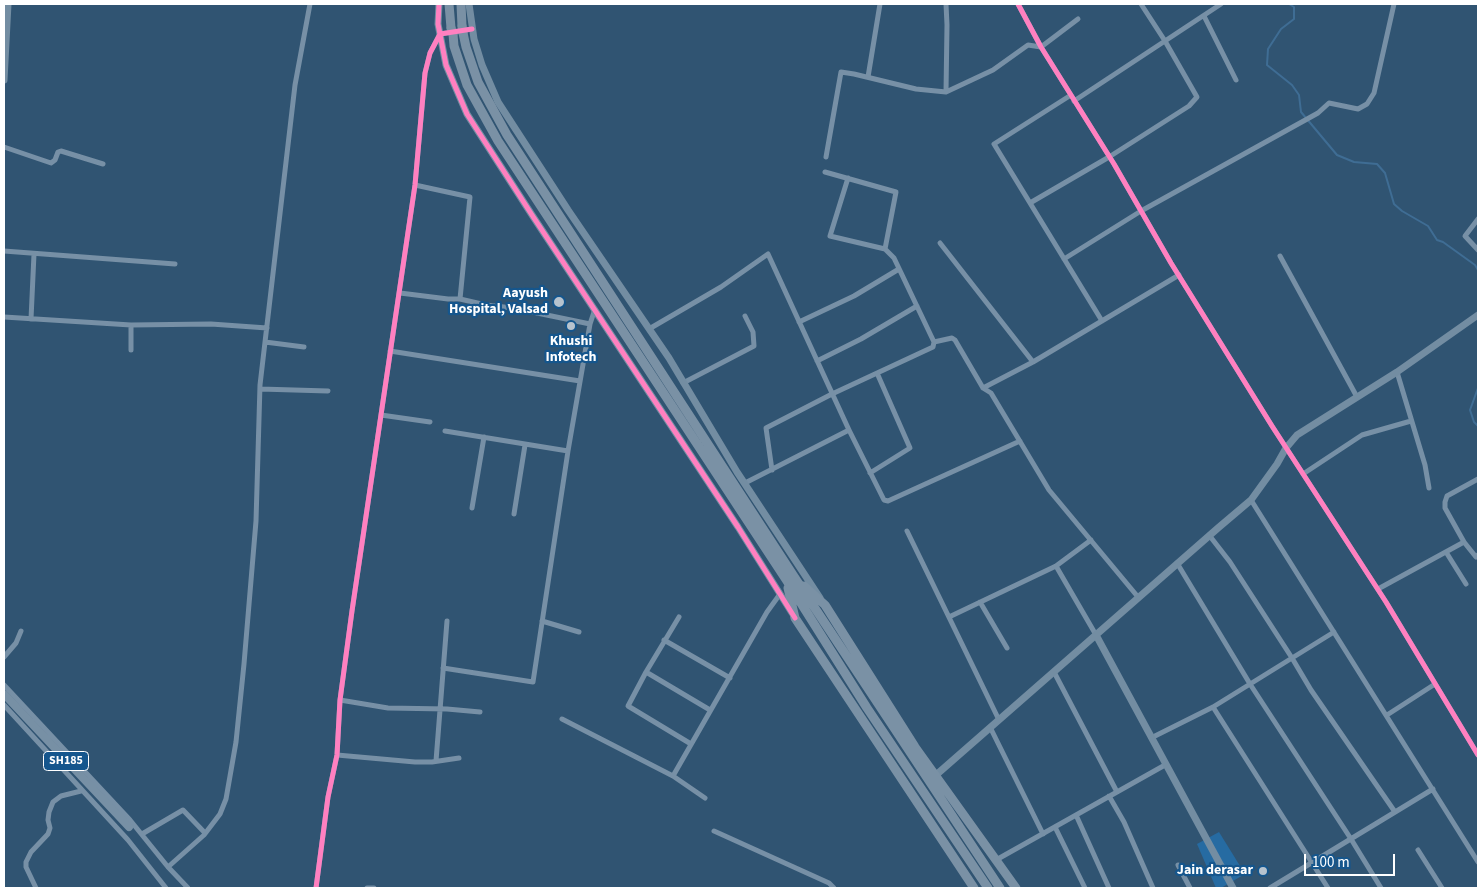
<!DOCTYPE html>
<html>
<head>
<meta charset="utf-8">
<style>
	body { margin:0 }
	#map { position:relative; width:1482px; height:892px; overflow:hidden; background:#305472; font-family:"Source Sans 3",sans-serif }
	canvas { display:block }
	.frame { position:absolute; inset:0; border:5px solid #fff; pointer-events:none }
	.scale { position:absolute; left:1304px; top:854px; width:91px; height:22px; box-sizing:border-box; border:2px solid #fff; border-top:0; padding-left:6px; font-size:15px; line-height:18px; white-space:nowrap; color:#fff; -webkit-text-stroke:4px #15568d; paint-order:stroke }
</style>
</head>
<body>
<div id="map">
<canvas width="1482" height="892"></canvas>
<div class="frame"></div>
<div class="scale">100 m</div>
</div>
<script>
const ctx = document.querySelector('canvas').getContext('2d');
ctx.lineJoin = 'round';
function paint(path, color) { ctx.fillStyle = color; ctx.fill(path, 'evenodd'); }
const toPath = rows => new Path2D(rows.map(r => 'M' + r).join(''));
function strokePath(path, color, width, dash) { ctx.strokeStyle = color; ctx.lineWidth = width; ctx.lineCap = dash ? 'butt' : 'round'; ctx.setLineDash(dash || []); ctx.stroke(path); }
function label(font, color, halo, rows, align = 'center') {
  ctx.font = font + ' "Source Sans 3",sans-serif'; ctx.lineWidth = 4.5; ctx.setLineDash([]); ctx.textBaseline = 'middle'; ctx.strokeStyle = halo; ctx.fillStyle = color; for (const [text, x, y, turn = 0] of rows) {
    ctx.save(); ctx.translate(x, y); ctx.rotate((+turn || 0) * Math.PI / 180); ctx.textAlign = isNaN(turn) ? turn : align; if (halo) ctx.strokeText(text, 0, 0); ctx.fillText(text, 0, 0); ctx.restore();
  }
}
paint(toPath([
	[1219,832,1245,874,1221,888,1216,888,1197,844]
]), '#266ba2');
strokePath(toPath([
	[1289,4,1294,7,1294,19,1281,29,1268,49,1267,65,1292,85,1299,95,1301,112,1337,155,1354,162,1377,164,1385,173,1394,204,1402,211,1428,226,1437,240,1443,242,1475,265,1478,270],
	[1478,388,1470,410,1474,422,1478,426]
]), '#3f6d94', 2);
strokePath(toPath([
	[946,4,947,25,946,92],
	[1018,4,1041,47,1114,164,1171,263,1272,426,1386,602,1478,755],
	[1204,16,1236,80],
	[868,77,880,4],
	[1071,95,994,144,1102,321],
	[1074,101,1221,4],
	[4,147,51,163,55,160,58,152,61,151,103,164],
	[826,157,841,72,854,74,916,89,946,92,993,70,1028,45,1041,47,1078,19],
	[848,178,830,236,885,249],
	[1030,203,1109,157,1189,106,1197,97,1165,41,1141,4],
	[1478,219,1465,236,1478,250],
	[940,243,1033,362],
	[4,251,175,264],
	[1280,256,1357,397],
	[1064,259,1141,211,1318,113,1329,103,1358,109,1367,104,1374,93,1394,4],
	[400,293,448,299,460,299,470,197,415,185],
	[460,299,486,305,513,308,590,324],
	[4,317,131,325,211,324,267,328],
	[31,319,34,254],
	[799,322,854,296,899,269],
	[649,329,721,287,768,254,849,430,884,500,888,501,1020,441],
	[265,342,304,347],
	[934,342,952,338,955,340,983,388],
	[131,350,131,325],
	[390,351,580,381],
	[817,361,861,339,917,306],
	[1397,372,1425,465,1429,488],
	[683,383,754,346,753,332,745,316],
	[260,389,328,391],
	[381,415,430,422],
	[445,431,568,451],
	[772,470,766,428,832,394,933,347,934,342,894,258,885,249,896,192,825,172],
	[870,473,910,448,877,373],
	[1303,474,1362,435,1411,421],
	[745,483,849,430],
	[1251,500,1478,862],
	[472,508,484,437],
	[514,514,525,445],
	[907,531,999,720],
	[1209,535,1230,562,1292,658,1311,690,1395,812],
	[1464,542,1445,508,1445,502,1447,496,1478,479],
	[1446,552,1466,584],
	[1177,563,1250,684,1351,839,1381,888],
	[1056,566,1091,540],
	[1378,589,1464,542,1476,557,1478,555],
	[1138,597,1049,490,991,393,983,388,1033,362,1179,275],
	[980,602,1007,648],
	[679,617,646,672,628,706,691,744],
	[949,617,1056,566,1096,635],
	[542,621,579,632],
	[664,640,730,678],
	[4,657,16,643,21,631],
	[443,668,533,682,568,451,590,324,595,309],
	[646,672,710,710],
	[1054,672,1117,792],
	[4,685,130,820,168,867,188,888],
	[340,700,388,708,447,709,480,712],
	[4,705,128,840,166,888],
	[1213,707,1328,888],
	[1387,715,1435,684],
	[562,719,673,776,705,798],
	[990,727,1043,834],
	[1151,738,1213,707,1334,632],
	[337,755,415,762,432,762,459,758],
	[436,761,447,621],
	[673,776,767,612,780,594],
	[1109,796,1124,822,1153,888],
	[1076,815,1109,888],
	[1055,827,1085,888],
	[714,831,829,883,834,888],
	[142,834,183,810,205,833],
	[1418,850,1442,888],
	[996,860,1165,765],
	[1178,865,1190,888],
	[168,867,204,835,220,814,226,799,236,742,244,664,256,521,260,385,295,85,310,4],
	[36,888,26,867,26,862,31,852,48,834,50,828,48,820,49,812,53,802,61,796,81,791],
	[316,888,328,797,337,755,340,700,352,611,415,185,425,73,430,53,440,34,472,29],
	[367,888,374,888],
	[1270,888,1433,789]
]), '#7790a6', 5);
strokePath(toPath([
	[439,4,438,24,446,65,467,114,532,215,738,527,792,613],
	[469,4,474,39,482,65,498,102,568,210,669,358,737,472,820,598],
	[4,80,8,4],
	[1096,635,1233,888],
	[936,775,1218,528,1251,500,1277,464,1286,448,1297,435,1397,372,1478,315]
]), '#738da2', 7);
strokePath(toPath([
	[4,694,129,827]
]), '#7790a5', 8);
strokePath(toPath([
	[449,4,451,28],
	[461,4,462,26],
	[463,33,466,47,478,82,507,135,793,575,1000,888],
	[453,34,454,46,467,85,498,141,787,581,867,708,988,888],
	[804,586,825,605,915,747,1016,888],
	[788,588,795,618,974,888]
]), '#7a91a5', 9);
strokePath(toPath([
	[462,26,463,33],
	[451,28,453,34]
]), '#7a91a5', 9);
strokePath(toPath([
	[439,4,438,24,446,65,467,114,532,215,738,527,795,618],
	[1018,4,1041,47,1114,164,1171,263,1272,426,1386,602,1478,755],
	[316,888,328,797,337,755,340,700,352,611,415,185,425,73,430,53,440,34,472,29]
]), '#ff80c0', 5);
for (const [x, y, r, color] of [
	[559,302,6,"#b7c3ce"],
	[571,326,5,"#b7c3ce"],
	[1263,871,5,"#b7c3ce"]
]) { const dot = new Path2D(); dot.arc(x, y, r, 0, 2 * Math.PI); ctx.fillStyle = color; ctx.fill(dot); strokePath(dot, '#15568d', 2); }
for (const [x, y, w] of [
	[66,761,45]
]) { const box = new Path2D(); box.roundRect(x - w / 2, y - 9.5, w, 19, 4); ctx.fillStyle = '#15568d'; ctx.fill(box); strokePath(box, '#fff', 1); }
label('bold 12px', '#fff', null, [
	["SH185",66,761]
]);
label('bold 14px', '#fff', '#15568d', [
	["Aayush",548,294],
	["Hospital, Valsad",548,310],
	["Khushi",571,342,"center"],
	["Infotech",571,358,"center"],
	["Jain derasar",1253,871]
], 'right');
</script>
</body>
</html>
